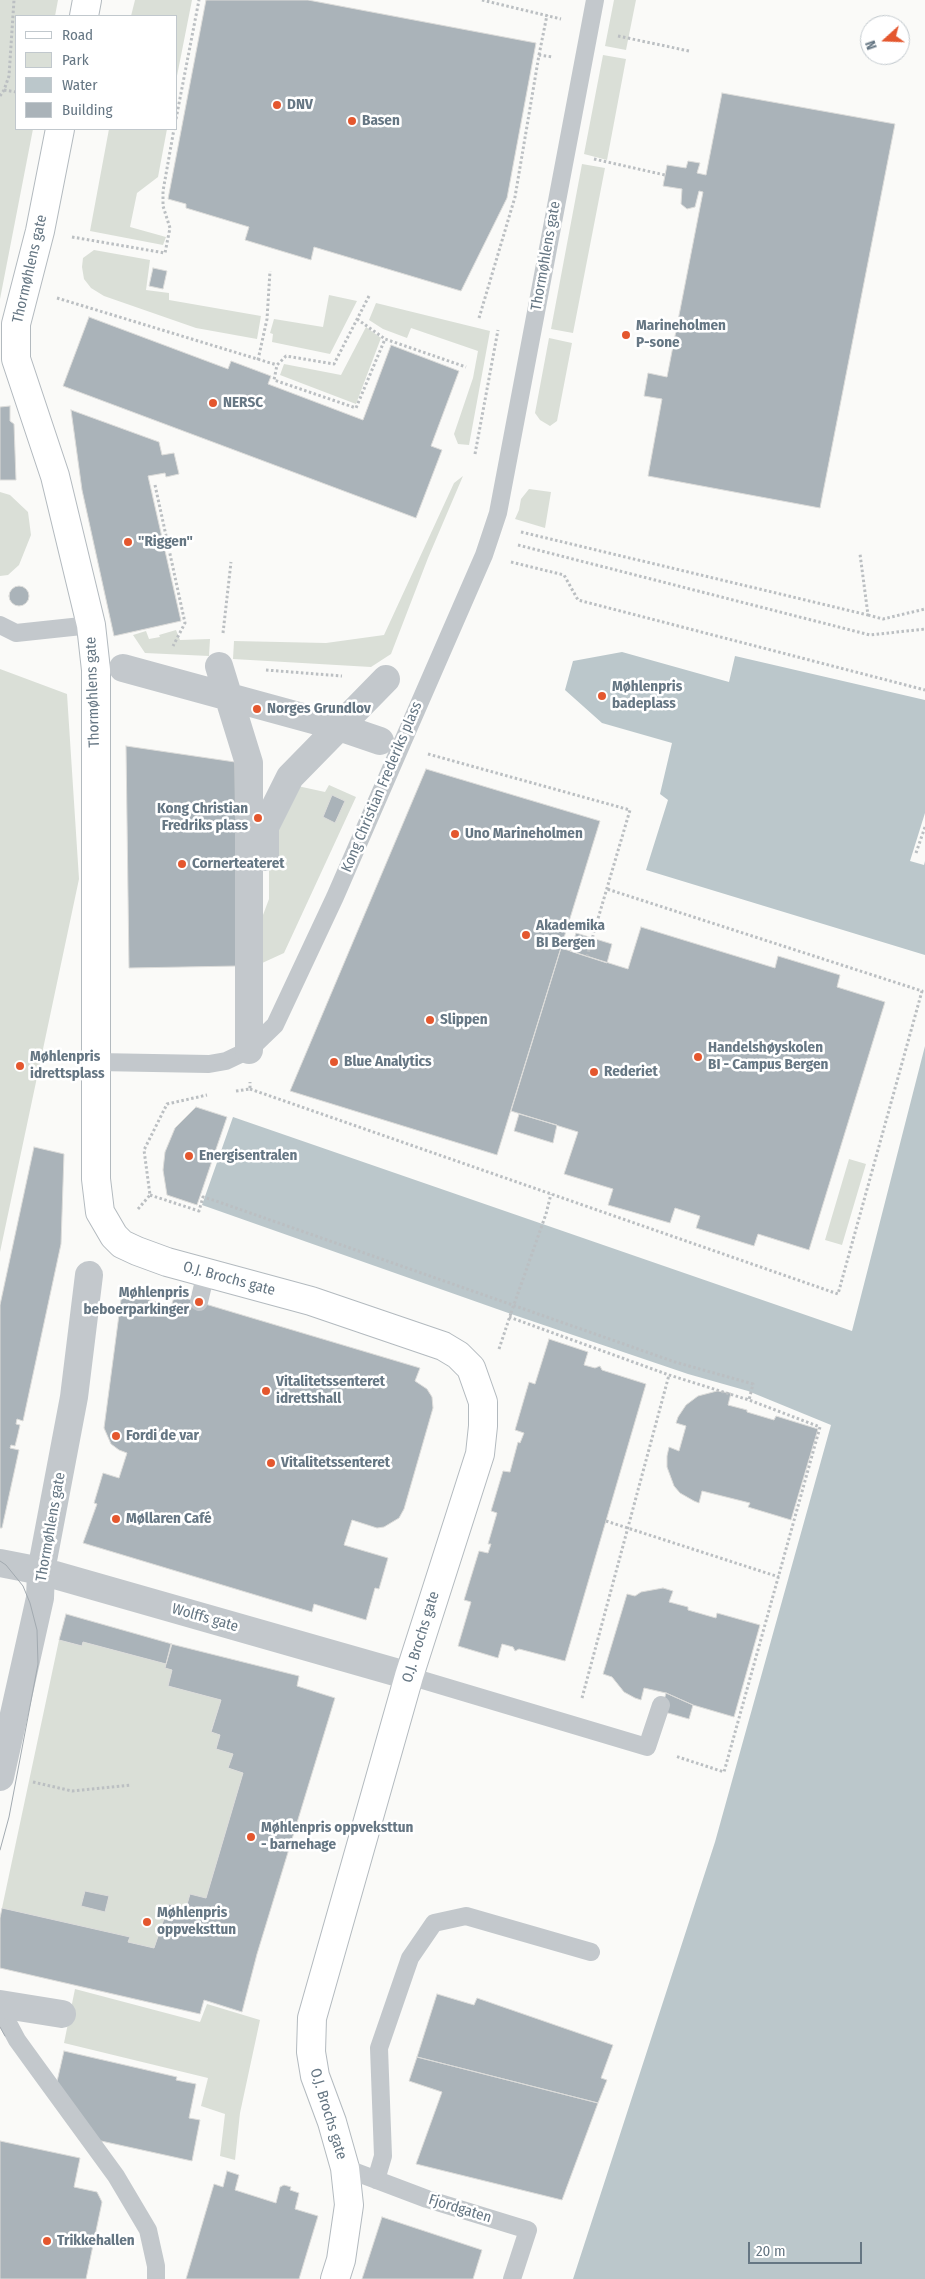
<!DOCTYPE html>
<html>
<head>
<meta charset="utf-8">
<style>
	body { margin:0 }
	#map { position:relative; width:925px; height:2279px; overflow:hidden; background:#fafaf8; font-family:"Fira Sans Condensed",sans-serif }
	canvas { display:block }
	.legend { position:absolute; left:15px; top:15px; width:162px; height:115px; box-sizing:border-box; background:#fff; border:1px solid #c1c8cd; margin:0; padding:6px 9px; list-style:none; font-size:15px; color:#657683 }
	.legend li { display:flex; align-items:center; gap:10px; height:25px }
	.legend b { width:25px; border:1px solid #c1c8cd }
	.north { position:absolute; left:860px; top:15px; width:50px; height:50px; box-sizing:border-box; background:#fff; border:1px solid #c1c8cd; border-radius:50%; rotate:250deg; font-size:14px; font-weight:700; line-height:20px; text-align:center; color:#657683 }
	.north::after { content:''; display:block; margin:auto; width:18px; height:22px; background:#e4572e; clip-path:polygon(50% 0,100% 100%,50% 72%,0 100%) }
	.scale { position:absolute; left:748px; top:2242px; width:114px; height:22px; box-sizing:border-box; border:2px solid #657683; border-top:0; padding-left:6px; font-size:15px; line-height:18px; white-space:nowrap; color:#657683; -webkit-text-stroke:4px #fff; paint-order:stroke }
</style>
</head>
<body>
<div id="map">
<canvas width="925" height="2279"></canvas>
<ul class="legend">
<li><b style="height:6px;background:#fff"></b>Road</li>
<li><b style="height:14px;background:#dadfd7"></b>Park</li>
<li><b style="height:14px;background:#bbc7cb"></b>Water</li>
<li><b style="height:14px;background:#aab3b9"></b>Building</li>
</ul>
<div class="north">N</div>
<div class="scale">20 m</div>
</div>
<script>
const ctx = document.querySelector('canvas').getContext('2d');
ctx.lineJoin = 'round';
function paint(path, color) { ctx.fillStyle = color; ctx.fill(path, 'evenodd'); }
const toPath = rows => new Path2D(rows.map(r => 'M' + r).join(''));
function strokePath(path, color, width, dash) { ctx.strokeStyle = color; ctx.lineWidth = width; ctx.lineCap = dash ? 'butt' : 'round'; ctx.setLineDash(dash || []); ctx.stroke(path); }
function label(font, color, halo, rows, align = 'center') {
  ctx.font = font + ' "Fira Sans Condensed",sans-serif'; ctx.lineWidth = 5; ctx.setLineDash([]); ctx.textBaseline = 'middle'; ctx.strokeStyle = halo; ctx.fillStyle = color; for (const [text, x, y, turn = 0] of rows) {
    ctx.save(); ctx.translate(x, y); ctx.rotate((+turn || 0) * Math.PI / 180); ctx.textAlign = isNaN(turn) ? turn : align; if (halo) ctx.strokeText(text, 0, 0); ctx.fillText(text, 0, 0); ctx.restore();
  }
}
paint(toPath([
	[0,0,58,0,55,16,16,16,16,129,33,129,0,299],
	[135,0,192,0,176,81,176,16,131,16],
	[614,0,636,0,626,50,605,46],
	[603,55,626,59,607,160,584,154],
	[109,129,167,129,158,177,137,193,130,227,166,237,163,245,90,231],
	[582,164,605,168,573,333,551,329],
	[94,250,150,260,146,290,169,293,169,300,261,316,257,339,196,328,104,296,91,288,84,279,82,267,83,258],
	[329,295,357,301,330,354,272,342,273,334,270,333,274,319,323,327],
	[376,303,490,331,469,445,458,444,454,434,473,378,478,351,411,328,407,338,383,329,369,320],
	[366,327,381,338,356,404,280,375,284,364,341,375],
	[549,338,572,343,557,421,550,426,540,420,535,413],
	[463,476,428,558,391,654,371,667,233,659,234,641,326,643,384,635,454,483],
	[529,489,551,492,545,528,515,519,519,510,521,499],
	[0,492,10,495,28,512,31,535,19,565,8,575,0,576],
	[176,630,180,640,210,639,209,656,145,653,133,635,146,631,149,639,160,637,159,635],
	[0,669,67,694,79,879,0,1252],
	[293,785,325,792,329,785,356,797,284,953,260,964,260,923,269,899,269,841],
	[849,1159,866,1164,842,1245,825,1240],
	[59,1640,82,1646,83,1642,166,1664,165,1668,172,1670,168,1686,221,1700,211,1731,220,1735,216,1749,233,1754,228,1768,243,1773,206,1898,190,1895,186,1908,169,1904,154,1948,128,1942,129,1937,2,1908],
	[75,1989,200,2022,207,2004,260,2020,240,2113,235,2160,220,2156,225,2114,201,2106,208,2078,64,2043]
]), '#dadfd7');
paint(toPath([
	[622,652,729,682,735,656,925,700,925,955,646,870,668,800,660,794,672,743,602,723,565,690,573,661],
	[925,1046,925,2279,573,2279,715,1842,831,1425,748,1391,688,1374,514,1315,202,1205,233,1117,852,1331]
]), '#bbc7cb');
paint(toPath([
	[925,813,925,861,924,865,910,861]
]), '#fafaf8');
const building = toPath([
	[206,0,308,0,536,43,507,198,461,291,314,247,311,260,245,240,249,227,186,208,186,204,168,199,206,0],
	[722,93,895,124,820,508,648,476,662,399,644,396,648,373,667,377,703,192,699,191,695,207,687,209,681,204,682,189,663,186,667,165,686,168,688,161,700,163,697,173,706,175,722,93],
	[153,268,167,271,163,289,149,286,153,268],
	[89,317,228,369,231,361,271,376,268,384,363,420,391,345,459,371,431,446,442,450,416,518,63,386,89,317],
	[10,406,10,421,14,424,16,480,0,480,0,407,10,406],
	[71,410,159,442,162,455,174,453,179,474,166,477,165,473,148,476,181,621,114,636,82,490,71,410],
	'9 596a10 10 0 1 1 20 0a10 10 0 1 1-20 0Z',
	[126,746,235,762,237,966,129,968,126,746],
	[426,769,600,821,497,1155,290,1091,426,769],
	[332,795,345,801,335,823,323,817,332,795],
	[641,927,775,968,778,956,840,975,837,987,885,1002,809,1250,758,1234,754,1246,696,1228,700,1216,675,1208,670,1223,608,1205,613,1189,564,1174,578,1132,511,1111,561,948,628,969,641,927],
	[576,933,612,944,607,963,570,951,576,933],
	[196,1107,227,1117,197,1205,167,1195,163,1170,165,1152,175,1128,196,1107],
	[519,1114,557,1125,553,1143,514,1131,519,1114],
	[34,1147,64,1154,61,1244,23,1421,17,1419,16,1424,20,1425,18,1434,15,1446,11,1445,10,1448,19,1450,2,1528,0,1528,0,1305,34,1147],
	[122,1292,171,1306,175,1295,420,1368,415,1381,427,1389,432,1397,433,1408,404,1509,399,1518,384,1527,377,1528,352,1520,344,1545,388,1558,379,1589,375,1588,366,1620,314,1604,312,1612,83,1543,97,1504,94,1503,103,1473,119,1478,127,1453,119,1450,111,1444,104,1428,122,1292],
	[549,1339,588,1352,584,1365,595,1368,600,1366,602,1370,646,1384,565,1661,519,1649,515,1651,513,1647,502,1644,498,1658,458,1646,471,1602,464,1600,479,1551,488,1553,491,1544,488,1544,497,1513,491,1511,503,1471,510,1472,518,1442,520,1443,524,1433,515,1430,529,1382,535,1384,549,1339],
	[717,1391,731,1393,728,1405,747,1410,747,1412,774,1420,776,1416,818,1429,791,1520,748,1507,750,1503,702,1491,699,1503,694,1501,680,1493,674,1486,667,1467,667,1456,669,1447,679,1451,686,1426,676,1423,678,1417,686,1405,698,1396,717,1391],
	[663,1588,673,1591,669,1602,688,1607,688,1610,716,1618,717,1613,760,1625,734,1717,693,1705,666,1693,644,1688,641,1700,635,1698,624,1692,612,1677,603,1674,627,1594,635,1596,641,1592,663,1588],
	[66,1614,172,1644,166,1664,83,1642,82,1646,59,1640,66,1614],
	[171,1644,299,1676,297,1686,335,1698,257,1954,242,2012,204,2000,200,2014,0,1968,0,1918,2,1908,130,1937,128,1942,154,1948,169,1904,186,1908,190,1894,206,1898,243,1773,228,1768,233,1754,216,1749,220,1735,211,1732,221,1700,168,1686,172,1670,165,1668,171,1644],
	[666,1693,693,1705,689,1719,661,1711,666,1693],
	[85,1891,109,1896,105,1912,81,1906,85,1891],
	[437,1994,474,2005,477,1998,613,2045,601,2078,607,2080,598,2103,417,2057,437,1994],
	[64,2051,177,2077,176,2080,196,2084,189,2118,200,2120,192,2161,92,2139,56,2086,64,2051],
	[417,2057,598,2103,562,2200,416,2164,442,2092,409,2081,417,2057],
	[0,2141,80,2158,74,2187,97,2192,102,2202,86,2279,0,2279,0,2141],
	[227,2171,239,2175,235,2190,276,2203,280,2187,284,2185,291,2187,290,2190,299,2193,295,2209,318,2216,299,2279,186,2279,214,2184,223,2187,227,2171],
	[382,2217,482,2250,473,2279,362,2279,382,2217]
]);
paint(building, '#aab3b9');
strokePath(building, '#dcdcda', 1);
const secondary = toPath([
	[84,16,87,0],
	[60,129,40,231,16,324,16,359,55,476,91,625,96,670,96,1179,100,1212,114,1236,122,1244,137,1251,167,1262,311,1301,443,1346,458,1355,471,1368,483,1402,483,1426,480,1454,409,1676,312,2018,311,2052,315,2076,332,2122,345,2168,349,2205,341,2260,335,2279]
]);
strokePath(secondary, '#b3babf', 30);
strokePath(toPath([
	[482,0,561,19],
	[618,36,689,51],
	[539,55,547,15],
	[4,90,16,92],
	[0,96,4,90,9,76,14,0],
	[176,119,199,0],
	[594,159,665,175],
	[72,237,165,253,170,228,163,206,163,191,174,129],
	[369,296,334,364,286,356,277,365,274,380,356,408,385,339,466,367],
	[57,298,277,365],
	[479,318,515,197,539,55,553,57],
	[357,319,385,339],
	[258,360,267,319,270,271],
	[475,454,498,330],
	[155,485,185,623,173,646],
	[521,532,868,615,860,554],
	[518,545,870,635,925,629],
	[511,562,564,575,578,600,925,690],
	[868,615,883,619,925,609],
	[223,633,231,562],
	[266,670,342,676],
	[428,754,630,810,587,956],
	[916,853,925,827],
	[250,1089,838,1294,922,991,607,889],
	[236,1091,250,1089,250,1082],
	[150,1195,199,1211,203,1197,216,1201,675,1362,753,1384,749,1400],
	[138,1209,150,1195,144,1150,167,1104,207,1095],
	[546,1214,551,1194],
	[509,1317,669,1375,749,1400,820,1427,724,1772,675,1756],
	[499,1349,511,1313],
	[606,1521,779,1577],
	[582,1698,669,1375],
	[33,1782,72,1791,131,1785]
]), '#bbbfc2', 3, [2.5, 2.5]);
strokePath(toPath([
	[0,625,16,633,91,625],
	[97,1062,209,1064,226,1061,249,1050,275,1025,335,897,484,555,498,513,595,0],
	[199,1302,206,1272],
	[409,1676,647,1747,661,1705],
	[0,2008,17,2040,38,2069,116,2176,148,2230,156,2266,156,2279],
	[345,2168,427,2199,528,2230,512,2279],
	[376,2180,383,2156,379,2048,410,1958,434,1923,466,1916,591,1952]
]), '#c3c8cc', 18);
strokePath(toPath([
	[219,666,249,763,249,1050],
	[123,668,339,727,380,741],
	[265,857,265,827,290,777,386,679],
	[0,1563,41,1571,409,1676],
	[0,1777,40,1598,41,1571,74,1397,89,1275],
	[0,2004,62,2014]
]), '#c3c8cc', 28);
strokePath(secondary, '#fff', 28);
strokePath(toPath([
	[0,1561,6,1565,23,1586,30,1603,37,1630,38,1664,9,1817,0,1850],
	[0,2027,5,2036]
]), '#a2aab0', 1);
strokePath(toPath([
	[511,1313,546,1214]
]), '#bbbfc2', 3, [2.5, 2.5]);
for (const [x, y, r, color] of [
	[277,105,5,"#e4572e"],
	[352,121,5,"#e4572e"],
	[626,335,5,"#e4572e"],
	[213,403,5,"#e4572e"],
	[128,542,5,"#e4572e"],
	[602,696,5,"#e4572e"],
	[257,709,5,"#e4572e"],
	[258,818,5,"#e4572e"],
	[455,834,5,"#e4572e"],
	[182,864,5,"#e4572e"],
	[526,935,5,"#e4572e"],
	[430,1020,5,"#e4572e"],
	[698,1057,5,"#e4572e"],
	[334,1062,5,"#e4572e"],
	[20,1066,5,"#e4572e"],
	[594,1072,5,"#e4572e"],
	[189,1156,5,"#e4572e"],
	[199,1302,5,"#e4572e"],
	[266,1391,5,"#e4572e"],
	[116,1436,5,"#e4572e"],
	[271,1463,5,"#e4572e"],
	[116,1519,5,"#e4572e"],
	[251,1837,5,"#e4572e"],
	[147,1922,5,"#e4572e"],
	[47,2241,5,"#e4572e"]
]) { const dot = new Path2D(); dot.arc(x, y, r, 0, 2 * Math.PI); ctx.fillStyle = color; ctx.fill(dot); strokePath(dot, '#fff', 2); }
label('bold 15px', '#657683', '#fff', [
	["DNV",287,105],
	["Basen",362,121],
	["Marineholmen",636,326],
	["P-sone",636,343],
	["NERSC",223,403],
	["\"Riggen\"",138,542],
	["Møhlenpris",612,687],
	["badeplass",612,704],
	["Norges Grundlov",267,709],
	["Kong Christian",248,809,"right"],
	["Fredriks plass",248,826,"right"],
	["Uno Marineholmen",465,834],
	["Cornerteateret",192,864],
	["Akademika",536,926],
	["BI Bergen",536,943],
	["Slippen",440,1020],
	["Handelshøyskolen",708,1048],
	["BI - Campus Bergen",708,1065],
	["Møhlenpris",30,1057],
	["idrettsplass",30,1074],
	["Blue Analytics",344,1062],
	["Rederiet",604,1072],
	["Energisentralen",199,1156],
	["Møhlenpris",189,1293,"right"],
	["beboerparkinger",189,1310,"right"],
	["Vitalitetssenteret",276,1382],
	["idrettshall",276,1399],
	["Fordi de var",126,1436],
	["Vitalitetssenteret",281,1463],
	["Møllaren Café",126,1519],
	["Møhlenpris oppveksttun",261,1828],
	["- barnehage",261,1845],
	["Møhlenpris",157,1913],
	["oppveksttun",157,1930],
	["Trikkehallen",57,2241]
], 'left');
label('15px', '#657683', '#fff', [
	["Thormøhlens gate",546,256,-80],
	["Thormøhlens gate",30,269,-77],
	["Thormøhlens gate",93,692,-92],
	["Kong Christian Frederiks plass",382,787,-67],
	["O.J. Brochs gate",229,1279,15],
	["Thormøhlens gate",51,1527,-80],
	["Wolffs gate",205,1618,16],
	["O.J. Brochs gate",421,1637,-73],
	["O.J. Brochs gate",328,2114,73],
	["Fjordgaten",460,2209,17]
]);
</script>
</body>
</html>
